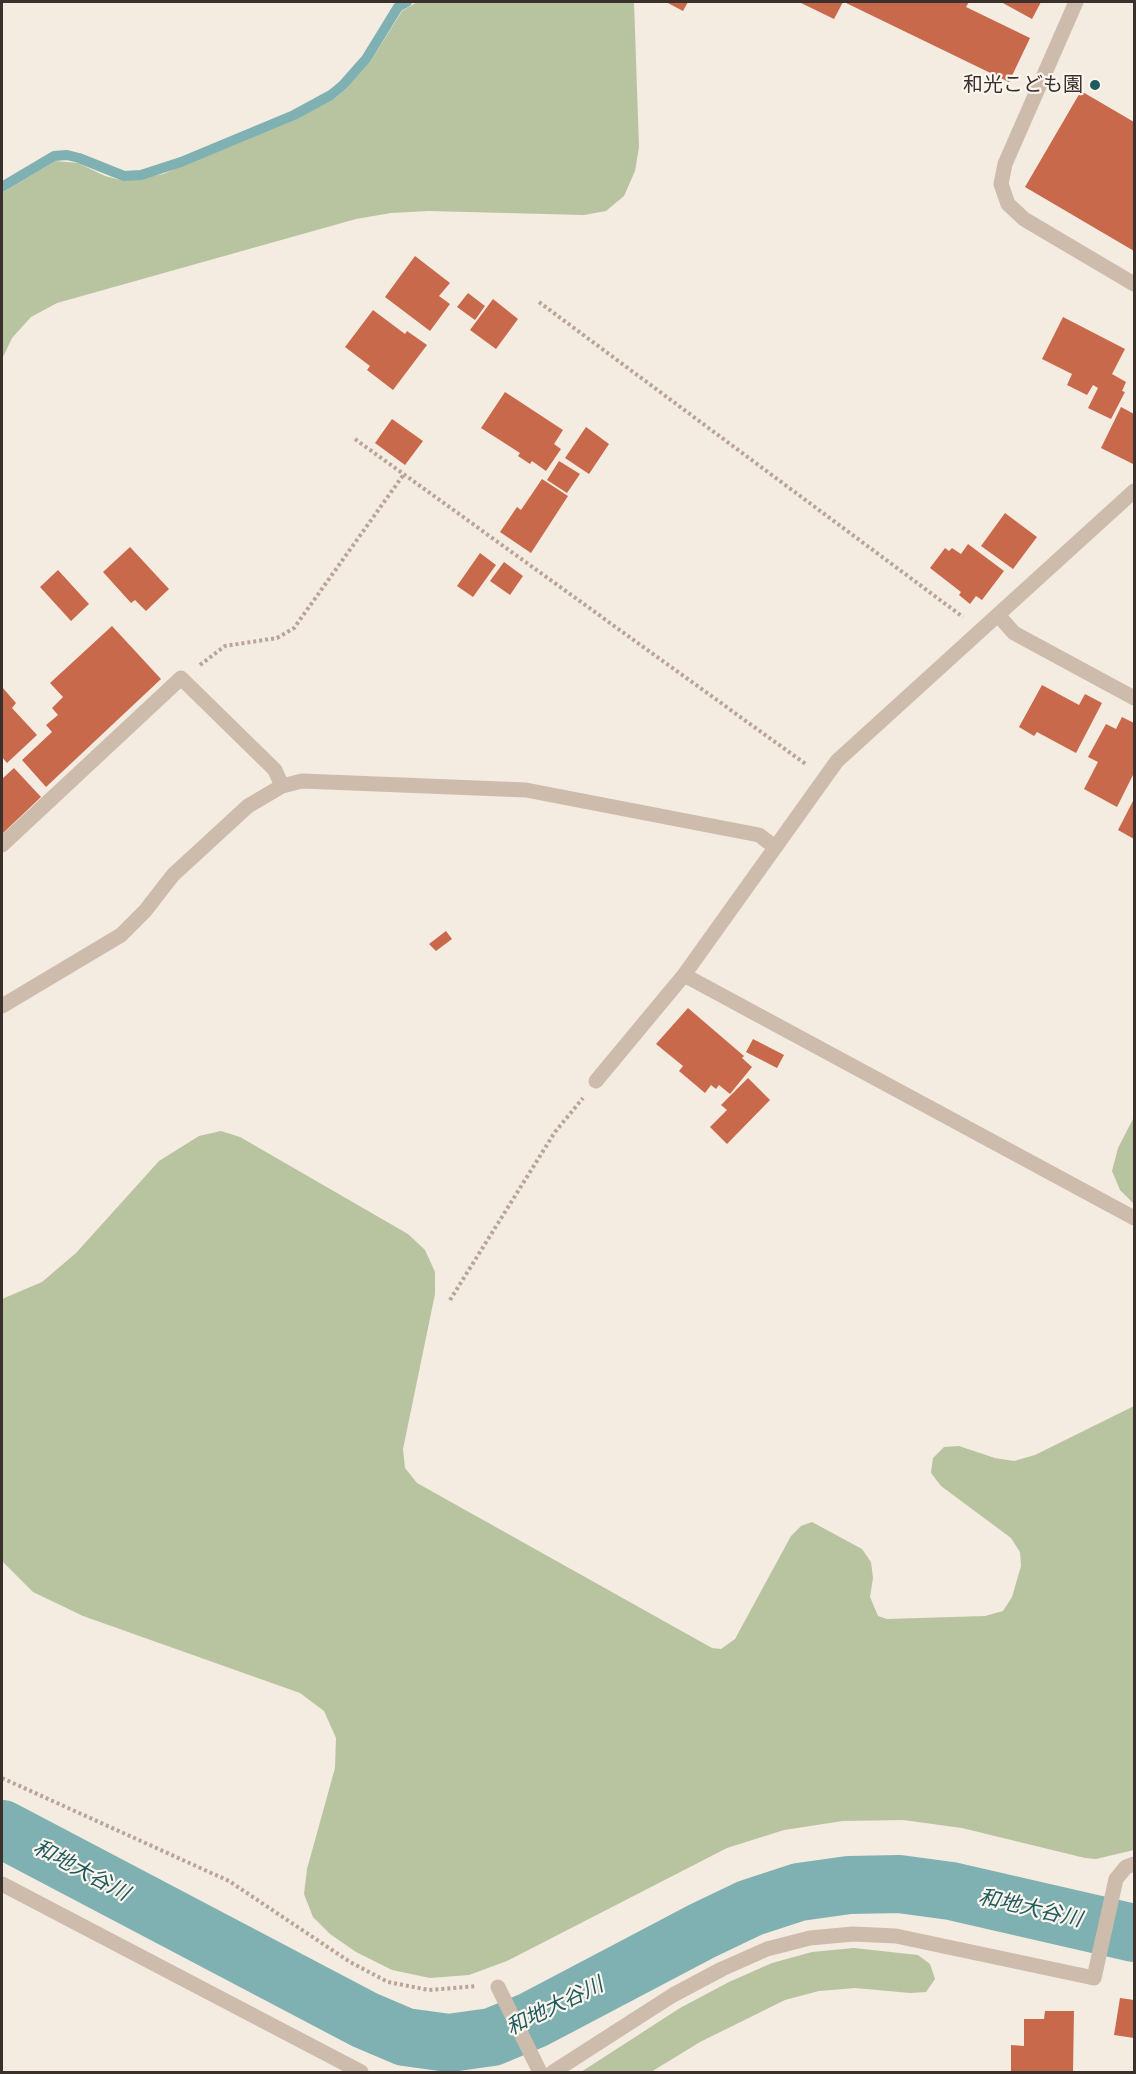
<!DOCTYPE html>
<html>
<head>
<meta charset="utf-8">
<style>
	body { margin:0 }
	#map { position:relative; width:1136px; height:2074px; overflow:hidden; background:#f4ebe1; font-family:Arial,sans-serif }
	canvas { display:block }
	.frame { position:absolute; inset:0; border:3px solid #3b302b; pointer-events:none }
</style>
</head>
<body>
<div id="map">
<canvas width="1136" height="2074"></canvas>
<div class="frame"></div>
</div>
<script>
const ctx = document.querySelector('canvas').getContext('2d');
ctx.lineJoin = 'round';
function paint(path, color) { ctx.fillStyle = color; ctx.fill(path, 'evenodd'); }
const toPath = rows => new Path2D(rows.map(r => 'M' + r).join(''));
function strokePath(path, color, width, dash) { ctx.strokeStyle = color; ctx.lineWidth = width; ctx.lineCap = dash ? 'butt' : 'round'; ctx.setLineDash(dash || []); ctx.stroke(path); }
function label(font, color, halo, rows, align = 'center') {
  ctx.font = font + ' Arial,"Noto Sans JP",sans-serif'; ctx.lineWidth = 4.5; ctx.setLineDash([]); ctx.textBaseline = 'middle'; ctx.strokeStyle = halo; ctx.fillStyle = color; for (const [text, x, y, turn = 0] of rows) {
    ctx.save(); ctx.translate(x, y); ctx.rotate((+turn || 0) * Math.PI / 180); ctx.textAlign = isNaN(turn) ? turn : align; if (halo) ctx.strokeText(text, 0, 0); ctx.fillText(text, 0, 0); ctx.restore();
  }
}
paint(toPath([
	[417,2,634,2,639,147,635,171,624,196,606,211,584,215,429,211,391,213,356,219,57,303,31,317,12,338,2,359,2,193,55,161,78,163,105,176,124,181,163,174,296,119,334,99,346,89,370,62,402,11],
	[1134,1117,1134,1204,1120,1190,1112,1171,1118,1148],
	[221,1131,240,1137,408,1234,425,1250,435,1272,435,1294,403,1449,405,1468,417,1483,712,1648,721,1649,735,1639,791,1536,801,1526,812,1522,862,1549,871,1562,873,1578,870,1597,878,1616,887,1619,985,1616,1003,1611,1012,1597,1021,1566,1020,1552,1011,1538,941,1486,931,1473,933,1458,944,1447,959,1446,995,1458,1014,1461,1035,1455,1134,1406,1134,1850,1096,1859,1085,1858,962,1828,903,1820,843,1821,784,1830,727,1848,507,1961,469,1975,430,1978,392,1970,356,1952,330,1934,313,1917,304,1894,307,1869,335,1768,336,1738,324,1711,300,1693,83,1616,33,1592,2,1561,2,1299,42,1282,76,1253,159,1161,199,1136],
	[854,1948,918,1955,930,1964,935,1979,926,1992,910,1993,855,1988,819,1991,785,2000,700,2042,651,2072,581,2072,680,2008,729,1982,772,1963,812,1952]
]), '#b8c4a0');
strokePath(toPath([
	[2,187,54,156,67,155,79,158,124,176,141,175,181,162,294,115,331,95,343,85,366,59,398,7,407,2],
	[533,2020,540,2037]
]), '#7fb0b2', 10);
strokePath(toPath([
	[2,1829,365,2020,405,2037,449,2043,492,2037,533,2020,702,1931,750,1908,799,1892,849,1885,899,1884,951,1891,1134,1933]
]), '#7fb0b2', 58);
paint(toPath([
	[666,2,688,2,683,11],
	[799,2,843,2,834,19],
	[844,2,969,2,966,7,1030,38,1009,82],
	[1001,2,1041,2,1032,19],
	[1081,91,1134,122,1134,251,1025,187],
	[415,256,450,283,439,296,450,304,430,331,385,297],
	[468,293,485,306,475,320,457,307],
	[493,299,518,319,496,349,470,330],
	[373,310,405,334,407,331,427,345,393,390,367,370,370,366,345,347],
	[1063,317,1125,349,1112,374,1126,382,1122,391,1125,392,1111,419,1088,408,1098,388,1093,385,1087,395,1067,385,1072,374,1042,359],
	[505,392,563,430,554,444,561,449,546,471,532,461,530,464,518,456,520,453,481,428],
	[1121,407,1134,414,1133,464,1101,448],
	[392,419,423,441,405,465,375,443],
	[586,427,609,444,589,474,565,458],
	[559,461,580,474,567,493,547,480],
	[542,479,568,496,531,553,500,532,517,507,521,510],
	[1005,513,1037,537,1013,569,981,546],
	[968,544,1004,571,982,600,976,596,970,604,959,595,961,592,930,568,945,548,949,551,952,548,961,554],
	[130,547,169,589,146,611,135,600,131,603,103,572],
	[480,553,496,565,473,597,457,586],
	[504,562,523,576,510,595,490,581],
	[58,570,89,604,71,621,40,587],
	[112,626,161,679,46,787,22,760,52,732,46,725,58,715,52,708,63,697,50,683],
	[1042,685,1079,705,1085,694,1102,703,1076,753,1037,732,1034,736,1019,727],
	[2,687,16,703,12,708,37,735,7,763,2,757],
	[1122,717,1134,723,1134,773,1117,807,1084,789,1098,762,1088,757,1106,724,1116,729],
	[14,768,41,797,2,834,2,779],
	[1134,799,1134,839,1118,830],
	[446,931,452,939,436,951,429,944],
	[688,1008,744,1056,742,1058,752,1067,730,1094,719,1085,716,1089,711,1085,705,1093,679,1071,683,1066,656,1044],
	[753,1039,784,1055,777,1068,746,1052],
	[748,1078,770,1100,727,1144,710,1127,727,1110,721,1105],
	[1120,1998,1134,2000,1134,2038,1114,2035],
	[1045,2011,1074,2011,1073,2072,1011,2072,1011,2045,1024,2046,1024,2019,1044,2019]
]), '#c8694b');
strokePath(toPath([
	[539,302,963,617],
	[355,439,807,765],
	[200,665,225,646,277,638,294,628,404,474],
	[450,1300,555,1132,583,1098],
	[2,1778,229,1881,350,1962,388,1982,429,1990,476,1986]
]), '#b9a596', 4, [3, 3]);
strokePath(toPath([
	[1076,2,1005,164,1001,184,1008,204,1024,219,1134,284],
	[998,615,1014,633,1134,698],
	[2,845,181,678,275,770,282,786],
	[684,975,1134,1218],
	[2,1006,121,935,145,911,173,875,248,806,282,786,302,781,526,790,759,835,775,847],
	[596,1081,684,975,837,761,1134,491],
	[2,1884,361,2072],
	[498,1987,540,2072],
	[553,2072,673,1995,722,1969,767,1949,810,1938,853,1934,896,1936,1094,1978,1116,1879,1126,1867,1134,1864]
]), '#cdbbac', 15);
for (const [x, y, r, color] of [
	[1095,85,6,"#1f5a5e"]
]) { const dot = new Path2D(); dot.arc(x, y, r, 0, 2 * Math.PI); ctx.fillStyle = color; ctx.fill(dot); strokePath(dot, '#fbf5ee', 2); }
label('20px', '#3b302b', '#fbf5ee', [
	["和光こども園",1083,85]
], 'right');
label('italic 21px', '#1f5a5e', '#fbf5ee', [
	["和地大谷川",81,1871,28],
	["和地大谷川",1030,1909,13],
	["和地大谷川",555,2007,-26]
]);
</script>
</body>
</html>
